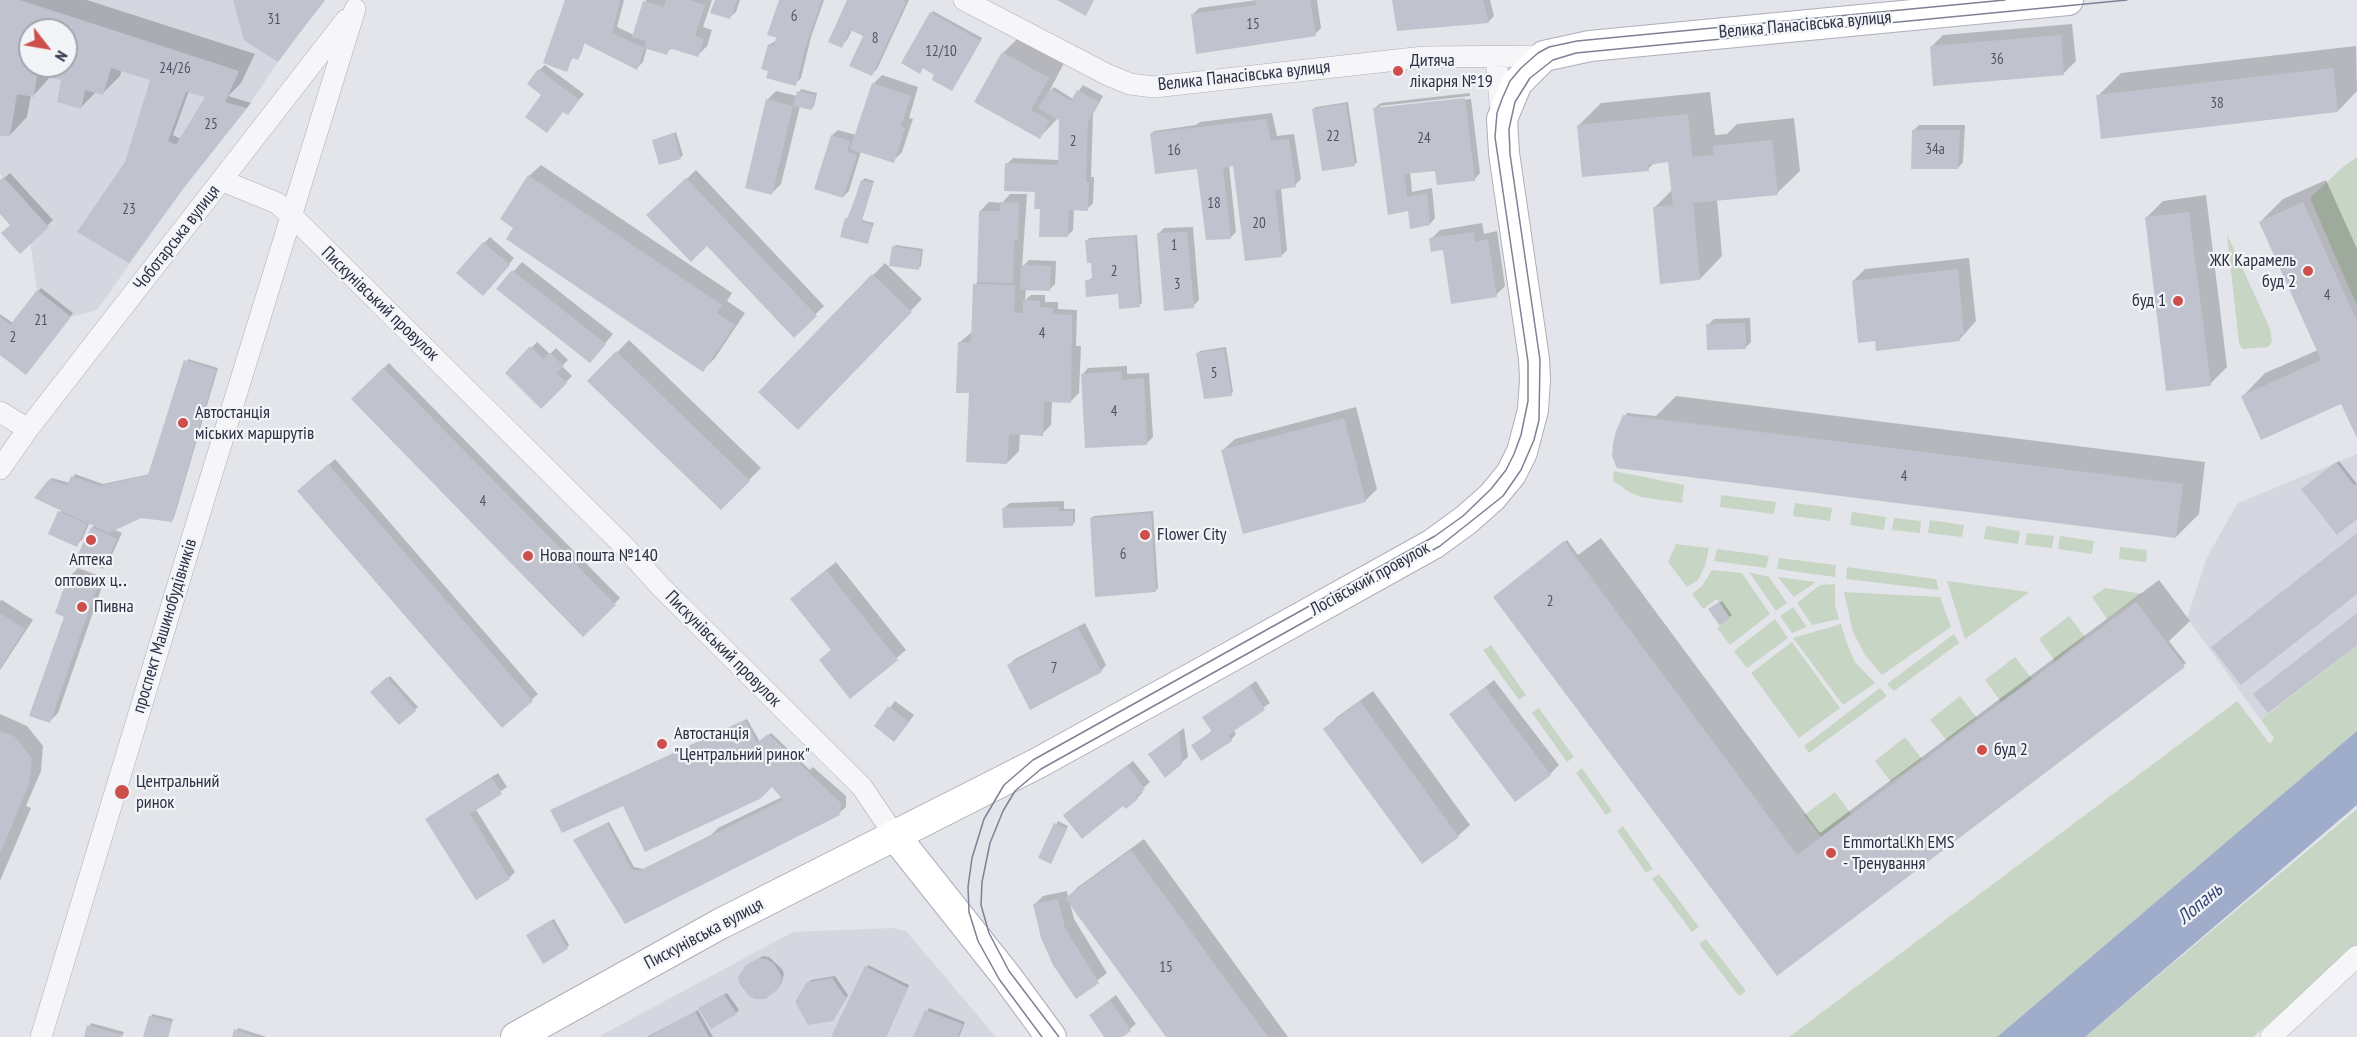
<!DOCTYPE html>
<html>
<head>
<meta charset="utf-8">
<style>
	body { margin:0 }
	#map { position:relative; width:2357px; height:1037px; overflow:hidden; background:#e3e5eb; font-family:"PT Sans Narrow",sans-serif }
	canvas { display:block }
	.north { position:absolute; left:18px; top:18px; width:60px; height:60px; box-sizing:border-box; background:#f3f4f8; border:2px solid #a3a6b0; border-radius:50%; rotate:121deg; font-size:16px; font-weight:700; line-height:24px; text-align:center; color:#2b3043 }
	.north::after { content:''; display:block; margin:auto; width:21px; height:27px; background:#cc4f4c; clip-path:polygon(50% 0,100% 100%,50% 72%,0 100%) }
</style>
</head>
<body>
<div id="map">
<canvas width="2357" height="1037"></canvas>
<div class="north">N</div>
</div>
<script>
const ctx = document.querySelector('canvas').getContext('2d');
ctx.lineJoin = 'round';
function paint(path, color) { ctx.fillStyle = color; ctx.fill(path, 'evenodd'); }
const toPath = rows => new Path2D(rows.map(r => 'M' + r).join(''));
function strokePath(path, color, width, dash) { ctx.strokeStyle = color; ctx.lineWidth = width; ctx.lineCap = dash ? 'butt' : 'round'; ctx.setLineDash(dash || []); ctx.stroke(path); }
function label(font, color, halo, rows, align = 'center') {
  ctx.font = font + ' "PT Sans Narrow",sans-serif'; ctx.lineWidth = 4.5; ctx.setLineDash([]); ctx.textBaseline = 'middle'; ctx.strokeStyle = halo; ctx.fillStyle = color; for (const [text, x, y, turn = 0] of rows) {
    ctx.save(); ctx.translate(x, y); ctx.rotate((+turn || 0) * Math.PI / 180); ctx.textAlign = isNaN(turn) ? turn : align; if (halo) ctx.strokeText(text, 0, 0); ctx.fillText(text, 0, 0); ctx.restore();
  }
}
paint(toPath([
	[0,0,324,0,278,62,247,108,183,189,97,310,71,317,37,290,24,199,0,174],
	[30,30,66,30,66,66,30,66],
	[2357,454,2357,645,2261,720,2187,618,2207,557,2238,503],
	[893,928,906,931,996,1037,598,1037,793,932]
]), '#d5d7e0');
paint(toPath([
	[2357,157,2357,306,2310,198,2343,167],
	[2227,234,2270,329,2272,342,2268,347,2243,349,2239,344],
	[1614,471,1684,485,1682,503,1641,497,1631,493,1613,481],
	[1721,495,1776,502,1774,514,1720,507],
	[1795,503,1832,508,1830,521,1793,516],
	[1852,512,1886,517,1884,530,1850,525],
	[1894,518,1921,521,1920,533,1892,530],
	[1930,520,1964,525,1962,537,1928,533],
	[1986,526,2020,531,2018,544,1984,539],
	[2027,533,2054,536,2052,548,2025,545],
	[2060,536,2094,541,2092,554,2058,549],
	[1676,544,1709,548,1705,566,1698,580,1687,587,1668,562],
	[2120,547,2147,550,2146,562,2119,559],
	[1717,549,1769,556,1766,568,1714,561],
	[1779,558,1836,565,1835,577,1777,569],
	[1847,567,1936,579,1939,590,1846,579],
	[1712,570,1742,573,1770,614,1730,645,1717,628,1730,618,1717,599,1703,609,1692,594,1702,586],
	[1749,572,1769,577,1787,603,1776,611],
	[1778,577,1816,582,1794,597],
	[1947,581,2029,592,1965,639],
	[1835,584,1835,605,1839,619,1812,625,1797,603,1820,585],
	[2105,588,2106,588,2142,594,2107,619,2092,597],
	[1844,592,1940,597,1951,627,1882,675,1865,655,1853,632],
	[1793,607,1807,627,1792,633,1780,616],
	[2069,616,2085,637,2055,661,2039,639],
	[1775,619,1788,638,1747,668,1734,651],
	[1841,624,1846,641,1855,662,1875,683,1843,705,1793,638],
	[1954,634,1959,643,1894,691,1887,684],
	[1792,642,1840,708,1799,738,1751,673],
	[1491,645,1526,695,1519,700,1483,650],
	[2357,645,2357,732,1997,1037,1789,1037,2237,701,2270,744,2274,738,2261,720],
	[2015,657,2032,679,2001,702,1985,680],
	[1880,688,1887,696,1809,753,1804,746],
	[1960,696,1977,718,1947,741,1930,720],
	[1539,708,1574,757,1567,762,1532,713],
	[1905,737,1922,759,1891,782,1875,761],
	[1582,768,1612,811,1606,815,1576,773],
	[1835,792,1851,814,1821,837,1804,815],
	[2357,809,2357,945,2332,969,2253,1037,2085,1037],
	[1623,826,1653,869,1646,873,1617,831],
	[1659,874,1699,927,1692,932,1652,879],
	[1706,939,1746,991,1739,996,1699,944]
]), '#c6d5c4');
paint(toPath([
	[2357,731,2357,805,2085,1037,1997,1037]
]), '#9fadca');
paint(toPath([
	[0,0,87,0,255,54,241,83,228,96,251,103,188,181,126,162,152,79,122,70,120,76,103,93,96,92,81,107,63,78,51,76,34,95,31,95,27,117,10,135,0,135],
	[30,30,66,30,66,66,30,66],
	[189,91,208,96,181,139,173,135],
	[235,0,325,0,278,60],
	[567,0,624,0,617,27,634,35,646,0,712,0,703,27,712,30,707,46,698,55,672,48,666,53,647,47,643,62,637,68,585,42,580,56,578,59,573,57,566,70],
	[716,0,740,0,736,12,730,17],
	[780,0,824,0,811,37,801,78,795,84,769,45,777,40],
	[849,0,909,0,877,69,871,75,865,36,852,30,847,40,841,46],
	[1257,0,1317,0,1321,28,1315,34,1193,14,1199,8],
	[1393,0,1490,0,1494,16,1488,22],
	[933,11,982,38,954,87,931,13],
	[2072,24,2076,61,2064,73,1931,47,1943,35],
	[1020,36,1065,61,1049,92,1054,87,1073,99,1083,85,1103,96,1093,114,1091,177,1094,177,1093,203,1087,209,1074,209,1073,230,1067,236,1036,190,1007,164,1013,158,1059,160,1061,120,1058,118,1040,137,1003,53],
	[2356,46,2357,91,2338,111,2098,96,2121,73],
	[545,65,584,94,573,107,539,70],
	[882,75,918,87,909,118,913,119,902,152,893,161,861,151,849,191,843,197,816,188,832,135,838,130,856,135,873,84],
	[801,89,817,93,814,106,811,109,800,106,781,184,772,193,767,100,776,91,797,96],
	[1710,92,1715,135,1727,134,1737,124,1794,118,1800,171,1777,193,1717,199,1722,256,1700,279,1654,208,1673,189,1670,161,1655,162,1648,169,1578,126,1601,103],
	[1470,93,1470,96,1380,106,1380,109,1471,99,1480,173,1475,179,1437,169,1410,172,1412,192,1432,188,1435,218,1430,224,1409,209,1375,108,1381,103],
	[1348,102,1357,162,1354,165,1313,109,1316,107],
	[1272,113,1277,136,1294,134,1301,179,1295,185,1281,188,1287,250,1281,256,1235,164,1229,165,1236,232,1230,238,1199,165,1151,134,1154,131,1196,125,1200,122],
	[1919,125,1965,125,1963,162,1958,168,1913,131],
	[676,132,683,155,680,158,654,140],
	[541,165,732,293,727,301,745,313,715,358,703,370,515,228,529,176],
	[696,170,824,306,794,335,707,244,649,215],
	[10,173,53,220,20,252,12,225,0,212,0,182],
	[864,178,874,181,862,220,874,223,867,243,842,236,847,219],
	[2326,180,2357,249,2357,435,2342,402,2243,396,2265,373,2318,350,2260,222,2283,199],
	[1010,194,1027,194,1022,267,1029,260,1056,261,1055,284,1049,290,1026,289,1025,300,1031,295,1045,295,1045,302,1058,302,1058,309,1077,310,1076,346,1081,346,1079,393,1070,402,1052,401,1051,425,1042,434,1020,433,1019,451,1007,463,970,392,959,343,973,331,975,285,978,281,980,211,989,202,1002,203],
	[2206,195,2227,367,2210,384,2146,218,2163,201],
	[1482,223,1484,234,1497,231,1505,286,1496,295,1431,239,1440,230],
	[1193,227,1199,300,1193,306,1158,234,1164,228],
	[1137,235,1142,303,1139,305,1120,293,1086,281,1093,278,1092,261,1087,241,1089,238],
	[490,237,514,258,489,289,484,243],
	[896,245,923,249,921,266,918,268,893,247],
	[1969,258,1976,321,1959,340,1877,339,1853,281,1865,269],
	[522,262,613,334,590,361,498,289],
	[885,263,922,299,810,416,760,392],
	[41,288,73,313,28,371,0,353,0,314,13,323],
	[1750,318,1751,342,1745,348,1708,325,1714,319],
	[629,340,761,468,721,508,589,381],
	[537,342,550,354,556,348,568,360,562,366,572,376,541,407,507,373],
	[1226,347,1233,392,1231,394,1198,353,1200,351],
	[188,359,218,368,174,518,171,521,140,517,113,529,122,533,109,561,103,567,92,528,95,525,90,522,82,540,76,545,50,533,62,509,50,480,52,478,70,483,75,474,103,484,150,474],
	[389,363,620,598,583,635,353,399],
	[1127,366,1127,374,1149,373,1153,437,1147,443,1083,374,1088,368],
	[1676,396,2205,462,2199,514,2176,537,1625,416,1627,413,1656,416],
	[1356,407,1377,489,1365,501,1223,450,1235,439],
	[335,459,538,694,502,726,305,486],
	[2339,461,2357,484,2357,517,2305,487],
	[1064,501,1064,509,1075,509,1075,522,1072,525,1004,508,1010,503],
	[1153,511,1158,588,1155,591,1091,518,1094,516],
	[1601,538,1820,833,2159,580,2190,621,2169,641,2186,663,1778,974,1498,595,1567,540,1578,555],
	[836,562,906,650,850,697,832,649,801,590],
	[78,568,105,578,58,713,49,722,66,616,69,577],
	[2,600,33,620,0,670,0,601],
	[1722,601,1732,615,1720,624,1713,607],
	[1085,623,1106,665,1101,671,1009,665,1015,659],
	[390,676,418,707,399,723,372,692],
	[1494,680,1559,765,1550,774,1451,714],
	[1256,681,1270,703,1233,729,1236,734,1231,740,1193,745,1213,730,1204,717],
	[1373,691,1470,825,1458,836,1325,729,1337,717],
	[895,701,914,715,900,734,876,726],
	[0,714,27,726,43,746,41,771,26,806,31,808,0,881],
	[747,719,760,742,771,733,810,770,813,767,846,796,846,807,839,813,626,922,574,840,577,838,609,822,634,867,643,869,711,835,718,828,782,797,773,785,624,804,551,810],
	[1184,728,1188,757,1181,763,1156,749],
	[1133,761,1150,782,1141,790,1143,792,1137,798,1123,804,1071,809],
	[498,773,507,787,475,808,515,872,509,878,427,819,433,814],
	[1058,821,1068,826,1053,859,1040,857],
	[1144,839,1288,1037,1168,1037,1070,903,1074,919,1107,973,1076,997,1034,905,1043,896,1067,891,1068,897,1078,887],
	[554,919,569,945,567,948,531,933],
	[763,956,769,957,782,969,784,974,781,984,766,998,749,964],
	[868,965,909,985,886,1037,833,1037],
	[835,976,848,995,835,1017,808,983,811,980],
	[727,993,739,1010,736,1013,700,1008],
	[1116,995,1136,1024,1120,1037,1106,1037,1090,1015],
	[929,1008,965,1022,959,1037,915,1037],
	[698,1010,713,1037,647,1037],
	[152,1014,173,1019,168,1037,144,1037],
	[91,1023,124,1032,122,1037,85,1037],
	[238,1028,267,1037,234,1037]
]), '#0003');
paint(toPath([
	[0,0,20,0,239,71,225,102,247,108,183,189,129,263,77,232,125,162,150,80,111,68,103,95,85,90,81,109,57,102,61,80,37,75,34,97,17,94,10,136,0,136],
	[30,30,66,30,66,66,30,66],
	[186,92,205,97,176,145,168,141],
	[233,0,324,0,278,62,244,40],
	[565,0,620,0,612,33,644,48,637,70,584,43,578,60,572,58,567,72,543,63],
	[666,0,689,0,705,5,695,36,704,39,698,57,669,48,667,55,644,48,646,41,632,37,643,1,664,7],
	[715,0,737,0,730,19,710,13],
	[779,0,822,0,806,45,796,86,766,78,768,71,761,69,768,44,774,46,776,38,796,43,767,35],
	[847,0,902,0,906,2,872,76,849,66,863,36,850,30,842,48,828,42],
	[1057,0,1094,0,1086,16],
	[1255,0,1310,0,1316,36,1196,54,1191,14,1256,5],
	[1392,0,1483,0,1489,23,1397,31],
	[930,12,981,41,952,91,932,80,934,75,923,68,920,74,901,63],
	[2061,35,2064,75,1933,86,1930,46],
	[1002,52,1049,78,1031,110,1050,121,1040,139,974,102],
	[2333,68,2338,112,2101,139,2096,95],
	[538,69,579,100,568,115,563,112,547,133,525,117,541,95,527,84],
	[872,83,911,96,901,126,905,128,894,163,850,149],
	[1050,89,1071,101,1077,90,1099,102,1088,121,1086,182,1089,183,1088,211,1069,210,1068,237,1039,237,1040,209,1034,209,1035,192,1004,191,1005,163,1058,165,1059,120,1038,108],
	[797,91,815,95,812,110,793,106],
	[1465,98,1475,181,1437,185,1435,171,1404,174,1407,197,1427,193,1430,225,1410,229,1408,211,1388,215,1373,108],
	[766,99,793,106,772,195,745,188],
	[1346,104,1355,166,1322,171,1312,109],
	[1688,114,1692,157,1714,155,1713,146,1772,140,1778,195,1693,203,1700,280,1660,284,1653,207,1673,205,1668,162,1648,165,1649,171,1582,177,1577,125],
	[1266,119,1271,141,1289,139,1296,187,1275,190,1282,257,1245,261,1233,166,1223,168,1231,239,1206,240,1197,169,1155,174,1150,133],
	[1912,130,1960,130,1958,169,1911,169],
	[674,133,681,159,659,165,652,140],
	[831,135,850,141,847,152,857,155,843,198,814,189],
	[528,175,722,305,717,313,735,325,703,372,506,239,513,228,500,219],
	[3,177,49,227,20,254,1,233,10,225,0,214,0,180],
	[686,178,817,316,794,338,707,246,691,262,646,215],
	[861,180,873,183,861,222,873,225,868,244,840,237,845,218,848,219],
	[1000,202,1019,203,1018,240,1014,240,1013,283,977,282,979,211,1000,211],
	[2303,202,2357,321,2357,438,2341,404,2261,440,2241,396,2321,360,2259,222],
	[2189,212,2211,386,2166,391,2145,217],
	[1187,232,1194,308,1164,311,1157,233],
	[1474,232,1475,242,1488,239,1497,297,1451,304,1443,250,1431,252,1429,238],
	[1135,236,1140,307,1119,309,1118,294,1086,297,1085,280,1092,280,1091,263,1087,263,1085,240],
	[483,242,510,265,483,296,456,273],
	[892,246,921,251,919,270,889,266],
	[1021,265,1051,266,1050,291,1020,290],
	[1958,269,1964,334,1959,335,1960,341,1876,351,1875,341,1858,343,1852,281],
	[512,270,606,344,590,363,496,289],
	[872,274,912,312,798,430,758,392],
	[973,284,1015,285,1014,313,1023,313,1023,300,1040,301,1040,307,1053,308,1053,314,1072,315,1071,403,1044,402,1043,436,1009,434,1007,464,966,462,969,393,956,393,958,342,971,343],
	[37,290,71,317,26,375,0,355,0,317,10,325],
	[1745,323,1746,349,1707,350,1706,324],
	[530,346,543,359,550,353,564,366,557,373,567,383,541,409,505,373],
	[1224,349,1232,396,1204,399,1196,353],
	[616,351,750,481,721,510,587,381],
	[184,360,216,370,172,522,141,518,109,533,34,498,49,479,67,486,71,476,100,486,148,475],
	[383,368,616,605,583,637,351,399],
	[1121,371,1122,380,1144,378,1147,445,1085,448,1081,374],
	[1623,415,2183,484,2176,538,1617,468,1612,456,1613,444,1616,431],
	[1344,418,1366,502,1243,534,1221,450],
	[2336,462,2354,485,2357,483,2357,519,2337,535,2301,489],
	[328,464,533,701,502,728,297,491],
	[1059,507,1059,511,1073,511,1073,526,1003,528,1002,508],
	[58,511,87,524,77,547,48,534],
	[1151,513,1156,592,1095,597,1090,518],
	[91,527,117,539,103,569,77,556],
	[2357,533,2357,594,2241,685,2211,647],
	[1564,541,1797,855,2136,602,2185,667,1777,976,1493,597],
	[826,570,898,660,850,699,819,660,831,650,790,599],
	[68,576,97,587,50,723,29,716,64,617,55,613],
	[1719,602,1730,618,1720,626,1708,609],
	[0,613,25,629,0,668],
	[2357,613,2357,645,2268,713,2253,694],
	[1078,628,1102,672,1030,710,1007,665],
	[387,677,416,711,399,725,370,692],
	[1250,686,1265,710,1228,735,1232,741,1201,761,1191,745,1212,732,1202,717],
	[1485,687,1551,775,1515,802,1449,714],
	[1360,701,1459,837,1422,864,1323,729],
	[888,706,909,722,894,742,874,726],
	[745,720,757,743,768,734,841,803,840,815,625,924,573,840,607,823,631,869,640,871,783,800,772,787,760,799,645,852,623,806,562,833,550,810],
	[0,731,15,737,32,759,29,784,0,854],
	[1179,732,1182,764,1165,778,1148,754],
	[1127,765,1145,789,1136,796,1138,799,1126,809,1123,806,1082,839,1063,815],
	[492,778,502,794,470,814,510,879,476,900,425,819],
	[1054,823,1067,829,1051,864,1038,858],
	[1131,850,1268,1037,1166,1037,1065,898],
	[1058,899,1065,928,1099,983,1076,999,1053,965,1041,938,1033,904],
	[551,920,568,949,543,964,526,935],
	[759,958,767,959,774,964,782,977,779,988,766,999,755,999,749,996,739,983,738,977,745,966],
	[865,966,908,988,886,1037,831,1037],
	[832,978,846,998,833,1021,808,1025,795,1002,807,982],
	[724,994,737,1014,711,1029,698,1008],
	[1110,1000,1131,1031,1122,1037,1104,1037,1089,1015],
	[925,1010,963,1024,958,1037,913,1037],
	[695,1011,709,1037,649,1037],
	[149,1016,172,1022,168,1037,143,1037],
	[87,1025,122,1035,122,1037,84,1037],
	[234,1029,256,1037,232,1037]
]), '#c0c3ce');
const street = toPath([
	[964,0,1108,75,1130,84,1154,87,1424,57,1544,56],
	[1496,57,1501,114],
	[223,181,277,203,291,215,624,546,660,586,862,787,895,836],
	[0,412,28,429],
	[0,469,28,429,346,20],
	[41,1037,197,522,355,9],
	[2271,1037,2357,956]
]);
const secondary = toPath([
	[895,836,1007,977,1051,1037],
	[516,1037,720,924,1038,763,1194,677,1433,544,1466,520,1492,497,1511,474,1522,452,1533,410,1535,379,1534,359,1504,153,1502,119,1517,83,1544,56,1590,46,2068,0]
]);
strokePath(street, '#acafb9', 22);
strokePath(secondary, '#acafb9', 32);
strokePath(street, '#f6f6f9', 21);
strokePath(secondary, '#fff', 30);
strokePath(toPath([
	[1042,1037,999,979,978,941,969,912,968,887,972,858,984,819,1004,785,1033,760,1435,536,1463,516,1491,489,1506,470,1514,454,1521,435,1528,401,1528,362,1495,137,1497,113,1502,99,1510,81,1521,68,1538,53,1549,47,1577,41,2005,0],
	[1059,1037,1009,971,989,933,981,905,982,882,990,843,1003,811,1015,791,1041,769,1440,546,1503,496,1521,470,1534,440,1539,420,1540,360,1510,154,1509,129,1515,102,1530,78,1553,60,1576,53,2127,0]
]), '#7d8294', 1.5);
for (const [x, y, r, color] of [
	[1398,71,6,"#cc4f4c"],
	[2308,271,6,"#cc4f4c"],
	[2178,301,6,"#cc4f4c"],
	[183,423,6,"#cc4f4c"],
	[1145,535,6,"#cc4f4c"],
	[91,540,6,"#cc4f4c"],
	[528,556,6,"#cc4f4c"],
	[82,607,6,"#cc4f4c"],
	[662,744,6,"#cc4f4c"],
	[1982,750,6,"#cc4f4c"],
	[122,792,8,"#cc4f4c"],
	[1831,853,6,"#cc4f4c"]
]) { const dot = new Path2D(); dot.arc(x, y, r, 0, 2 * Math.PI); ctx.fillStyle = color; ctx.fill(dot); strokePath(dot, '#f3f4f8', 2); }
label('15px', '#505566', null, [
	["6",794,17],
	["31",274,20],
	["15",1253,25],
	["8",875,39],
	["12/10",941,52],
	["36",1997,60],
	["24/26",175,69],
	["38",2217,104],
	["25",211,125],
	["22",1333,137],
	["24",1424,139],
	["2",1073,142],
	["34а",1935,150],
	["16",1174,151],
	["18",1214,204],
	["23",129,210],
	["20",1259,224],
	["1",1174,246],
	["2",1114,272],
	["3",1177,285],
	["4",2327,296],
	["21",41,321],
	["4",1042,334],
	["2",13,338],
	["5",1214,374],
	["4",1114,412],
	["4",1904,477],
	["4",483,502],
	["6",1123,555],
	["2",1550,602],
	["7",1054,669],
	["15",1166,968]
]);
label('18px', '#2b3043', '#f3f4f8', [
	["Велика Панасівська вулиця",1805,25,-5],
	["Велика Панасівська вулиця",1244,76,-6],
	["Чоботарська вулиця",177,238,-52],
	["Пискунівський провулок",380,304,44],
	["Лосівський провулок",1370,579,-29],
	["проспект Машинобудівників",165,626,-73],
	["Пискунівський провулок",723,649,45],
	["Пискунівська вулиця",704,934,-28]
]);
label('18px', '#2b3043', '#f3f4f8', [
	["Дитяча",1410,61],
	["лікарня №19",1410,82],
	["ЖК Карамель",2296,261,"right"],
	["буд 2",2296,282,"right"],
	["буд 1",2166,301,"right"],
	["Автостанція",195,413],
	["міських маршрутів",195,434],
	["Flower City",1157,535],
	["Нова пошта №140",540,556],
	["Аптека",91,560,"center"],
	["оптових ц‥",91,581,"center"],
	["Пивна",94,607],
	["Автостанція",674,734],
	["\"Центральний ринок\"",674,755],
	["буд 2",1994,750],
	["Центральний",136,782],
	["ринок",136,803],
	["Emmortal.Kh EMS",1843,843],
	["- Тренування",1843,864]
], 'left');
label('italic 20px', '#364876', '#f3f4f8', [
	["Лопань",2200,904,-40]
]);
</script>
</body>
</html>
